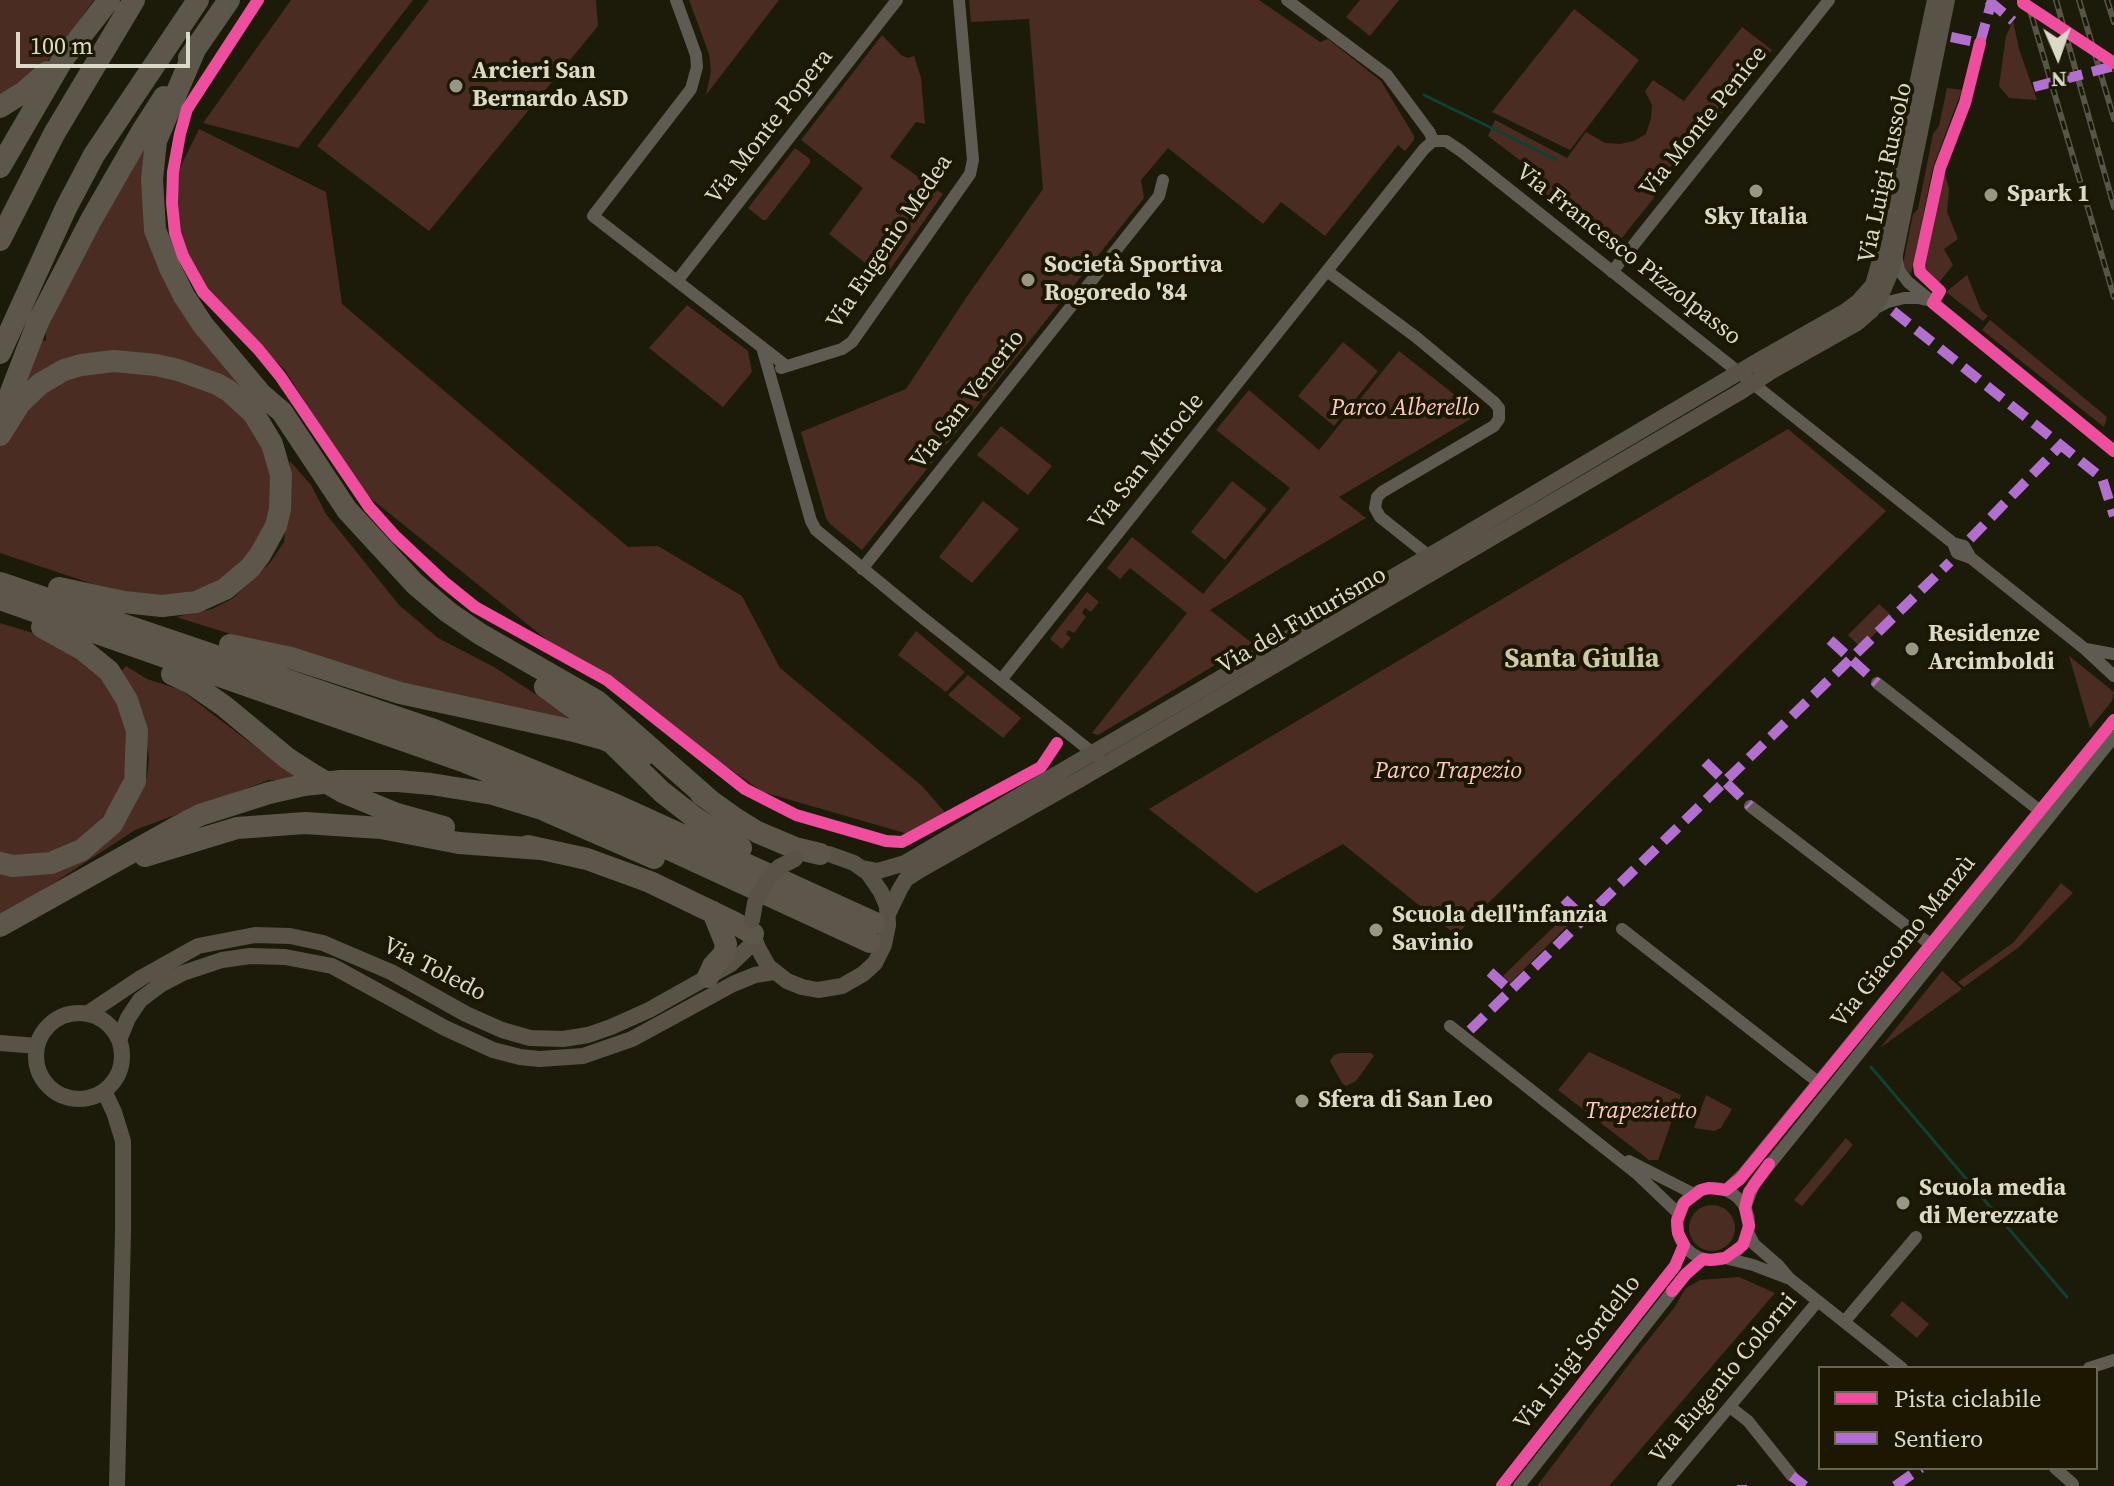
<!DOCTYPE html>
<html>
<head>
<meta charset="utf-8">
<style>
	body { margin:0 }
	#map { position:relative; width:2114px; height:1486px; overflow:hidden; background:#1c1b0a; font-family:"Source Serif 4",serif }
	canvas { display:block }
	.legend { position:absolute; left:1818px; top:1366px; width:280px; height:104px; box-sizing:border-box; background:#1b1700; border:2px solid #686550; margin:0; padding:10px 14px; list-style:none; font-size:24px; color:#dbdac8 }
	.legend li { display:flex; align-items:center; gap:16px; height:40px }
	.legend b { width:40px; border:2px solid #686550 }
	.north { position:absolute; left:2018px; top:16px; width:80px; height:80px; -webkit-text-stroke:6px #1b1700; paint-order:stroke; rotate:178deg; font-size:22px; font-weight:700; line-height:32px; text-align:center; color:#dbdac8 }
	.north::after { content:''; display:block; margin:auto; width:28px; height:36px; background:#dbdac8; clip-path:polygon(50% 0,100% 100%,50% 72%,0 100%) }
	.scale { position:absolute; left:16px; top:32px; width:174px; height:36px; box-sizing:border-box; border:4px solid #dbdac8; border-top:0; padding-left:10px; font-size:24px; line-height:28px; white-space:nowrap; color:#dbdac8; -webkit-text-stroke:6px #1b1700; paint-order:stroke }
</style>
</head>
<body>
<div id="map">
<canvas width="2114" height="1486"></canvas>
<ul class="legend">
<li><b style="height:10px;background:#ef4d9e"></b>Pista ciclabile</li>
<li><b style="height:10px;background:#b36fd0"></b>Sentiero</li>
</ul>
<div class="north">N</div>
<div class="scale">100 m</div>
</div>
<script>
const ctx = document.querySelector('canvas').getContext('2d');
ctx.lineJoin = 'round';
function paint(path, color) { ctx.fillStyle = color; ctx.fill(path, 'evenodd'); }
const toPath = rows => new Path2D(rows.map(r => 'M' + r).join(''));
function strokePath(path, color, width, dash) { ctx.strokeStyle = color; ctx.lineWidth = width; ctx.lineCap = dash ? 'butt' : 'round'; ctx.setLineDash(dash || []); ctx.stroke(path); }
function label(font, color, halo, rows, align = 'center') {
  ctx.font = font + ' "Source Serif 4",serif'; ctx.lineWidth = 8; ctx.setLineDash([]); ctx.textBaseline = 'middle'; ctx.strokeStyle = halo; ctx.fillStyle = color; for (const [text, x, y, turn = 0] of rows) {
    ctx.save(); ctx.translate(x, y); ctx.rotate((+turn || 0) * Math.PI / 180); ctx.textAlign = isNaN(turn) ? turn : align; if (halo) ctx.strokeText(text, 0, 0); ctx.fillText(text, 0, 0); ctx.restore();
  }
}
paint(toPath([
	[0,0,94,0,52,57,0,98],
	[291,0,413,0,298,148,203,123],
	[429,0,596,0,598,26,429,231,317,146],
	[689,0,779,0,706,95,711,71,709,54],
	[969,0,1259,0,1320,42,1328,39,1381,81,1414,136,1414,140,1405,151,1398,145,1325,236,1281,202,1263,224,1168,148,1141,180,1144,198,862,550,830,524,826,518,801,432,906,389,966,298,1043,189,1029,19,971,22],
	[1360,0,1399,0,1370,36,1346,17],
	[1574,9,1639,60,1570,150,1492,112],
	[2013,21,2019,49,2037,100,2009,98,1999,86,2006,36],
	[1742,27,1772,50,1613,249,1607,249,1535,191,1536,185,1542,177,1488,136,1495,120,1567,158,1586,132,1605,143,1620,144,1634,141,1646,134,1651,118,1652,105,1645,91,1653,80,1684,101],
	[882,35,901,55,908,58,914,56,921,78,925,124,916,122,890,157,943,194,884,278,829,234,863,188,801,140],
	[1947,88,1962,90,1933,167,1911,274,1904,267,1904,259,1913,214,1918,209,1933,134,1939,126],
	[160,118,152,231,260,403,120,353,15,402,40,340,46,341,46,329,79,262],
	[199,129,326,192,342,304,628,547,658,546,742,596,780,668,922,786,949,817,915,836,763,792,567,656,359,489,285,370,213,300,180,242,177,174],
	[795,148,810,159,810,163,766,220,763,220,748,208],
	[1944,170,1949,189,1947,212,1958,239,1944,249,1953,265,1937,285,1926,275,1923,266,1940,177],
	[1967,275,1981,310,1988,316,1983,321,1946,292],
	[687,305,748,351,752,372,723,407,649,348],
	[1990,320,2107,417,2104,427,1982,330],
	[1343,342,1378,371,1334,426,1298,396],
	[1399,351,1479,414,1339,497,1366,518,1210,610,1252,643,1098,735,1092,733,1187,613,1130,568,1120,579,1107,568,1132,537,1203,594,1290,488,1216,430,1249,390,1319,450],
	[86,369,169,373,215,394,244,415,258,431,276,490,263,538,230,579,177,596,124,592,93,584,0,553,0,447,13,422,36,396],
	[1001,426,1052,466,1028,495,977,455],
	[1788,429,1886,511,1456,935,1343,844,1256,893,1149,809],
	[290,461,311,485,326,514,399,605,438,638,494,667,584,726,368,677,176,617,212,609,232,599,270,563,284,542,289,501],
	[1232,481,1267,509,1225,560,1191,532],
	[983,501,1019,529,972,583,939,557],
	[1087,592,1099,602,1091,612,1085,608,1082,613,1086,617,1074,633,1068,630,1066,634,1071,638,1062,649,1050,639],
	[1879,604,1892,616,1861,648,1848,635],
	[0,623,49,638,89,662,112,689,128,735,130,758,120,789,108,809,87,839,61,850,18,857,0,855],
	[916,631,965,672,946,692,898,655],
	[2069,656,2114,692,2112,701,2090,728],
	[126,666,147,679,181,690,265,754,304,780,269,780,135,830,40,892,0,914,0,871,49,869,136,793,147,777,149,758,145,733,117,676],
	[968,675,1021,718,1003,738,948,695],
	[2061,883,2073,893,2019,947,1964,987,1958,982,2014,942],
	[1570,911,1577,916,1510,983,1503,976],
	[1942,971,1962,989,1880,1048],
	[1589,1052,1681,1095,1658,1160,1649,1160,1558,1090],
	[1341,1053,1371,1053,1374,1056,1356,1081,1346,1086,1342,1083,1330,1061,1334,1055],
	[1706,1095,1732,1109,1721,1128,1714,1131,1694,1128],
	[1846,1138,1853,1145,1802,1206,1794,1200],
	'1689 1228a23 23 0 1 1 46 0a23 23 0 1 1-46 0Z',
	[1739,1277,1775,1293,1609,1486,1537,1486,1636,1355,1674,1308,1686,1288,1700,1280],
	[1902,1301,1929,1324,1917,1338,1890,1315]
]), '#4a2c22');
strokePath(toPath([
	[1424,95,1557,160],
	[1871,1067,2067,1297]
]), '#0f4133', 3);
strokePath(toPath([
	[676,0,696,55,697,67,691,89,593,216,785,365],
	[1287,0,1387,75,1430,133,1433,141],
	[1433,141,1446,141,1461,151,1953,543,1964,546,1971,558],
	[1896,255,1899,270,1908,282,2114,451],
	[1327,271,1416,337,1494,402,1499,408,1499,419,1494,426,1382,492,1377,497,1375,508,1380,517,1429,556],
	[1612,272,1829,0],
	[677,281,897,0],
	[1872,310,1888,302,1904,298,1918,298,1927,300],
	[762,347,811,521,816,530,918,614,1098,757],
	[781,368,842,349,852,342,970,174,973,160,959,0],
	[1953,543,1957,553,1971,558,2085,649,2114,676],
	[862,569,1159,196,1163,180],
	[2086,649,2114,654],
	[1001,680,1424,149,1433,141],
	[1877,683,2039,810],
	[1750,806,1930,944],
	[1622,929,1818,1082],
	[1450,1026,1636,1173,1679,1214],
	[1629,1161,1694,1194],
	'1677 1224a36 36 0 1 1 72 0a36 36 0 1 1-72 0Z',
	[1726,1190,1743,1174,2114,720],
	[1745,1208,1754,1184,2114,737],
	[1748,1232,1754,1244,1778,1265,1789,1278,1902,1368],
	[1725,1258,1753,1265,1787,1278],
	[1844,1322,1916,1237],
	[2089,1368,2114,1360],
	[1730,1407,1748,1421,1792,1476],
	[2055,1468,2073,1484],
	[1502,1486,1675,1266,1684,1245],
	[1519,1486,1686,1274,1703,1259],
	[1663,1486,1818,1301]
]), '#605b52', 12);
strokePath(toPath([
	[862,868,878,871,905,863,1446,546,1758,361,1846,311,1858,302,1873,285,1879,264,1935,0],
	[888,914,900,889,906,879,920,870,1079,780,1740,392,1770,372,1857,323,1871,311,1879,300,1892,269,1947,0],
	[753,934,758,948,768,966,787,981,802,987,818,990,842,986,863,974,875,963,884,945,888,925,887,906,881,892,868,873,854,863,829,854,812,854],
	'36 1056a43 43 0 1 1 86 0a43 43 0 1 1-86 0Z',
	[87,1014,141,978,198,946,255,935,290,936,323,943,391,972,466,1014,502,1030,530,1038,563,1039,588,1035,611,1027,649,1010,731,964,755,941],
	[119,1040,128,1018,140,1000,160,985,183,973,222,960,250,956,285,957,332,966,445,1028,493,1050,520,1057,539,1059,583,1056,632,1039,733,984,755,975,774,972],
	[0,1043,37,1046],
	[104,1091,114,1112,123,1141,123,1232,117,1486]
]), '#585247', 16);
strokePath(toPath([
	[196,47,156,141,152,179,155,230,170,268,184,296,203,325,261,394,282,412,347,510,415,584,448,612,480,634,597,701,712,802],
	[189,58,229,0],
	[0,107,24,92,47,72],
	[0,167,63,59,109,0],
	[0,240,54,134,134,0],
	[0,353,66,208,94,155,198,0],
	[2,415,38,322,91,220,141,133,164,97],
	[0,435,20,403,40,384,64,370,81,365,114,361,156,365,178,370,217,384,229,391,254,414,272,444,281,475,280,509,276,526,260,555,250,568,225,589,196,602,162,606,124,602,59,588],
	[0,583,434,730,616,805,875,923],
	[0,599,463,761,606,820,870,942],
	[230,645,291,658,400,693,570,730],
	[172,674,191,683,224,706,287,758,310,773],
	[545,687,581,713,662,792,694,817,741,848],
	[343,792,394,813,444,827],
	[701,794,733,817,757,832,795,848,820,854],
	[546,811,654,858],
	[528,846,587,859,650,882,735,923,753,934],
	[145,856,237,828,305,823,381,828,459,843,541,849],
	[0,863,13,866,51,863,82,850,112,824,135,781,137,731,127,700,109,671,82,649,42,627],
	[0,926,175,828,200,815,269,793,304,785,341,781,398,781,431,784,493,794,542,809],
	[708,977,713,966,724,954,726,944,713,912]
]), '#5d564a', 22);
const rail = toPath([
	[2027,0,2114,297],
	[2056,0,2114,207],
	[2079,0,2114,119],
	[2107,0,2114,22]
]);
strokePath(rail, '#58544a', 6);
strokePath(rail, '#1b1700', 3, [9]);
strokePath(toPath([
	[752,920,755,903,767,880,779,867,795,859]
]), '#585247', 16);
strokePath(toPath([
	[570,730,603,739,643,756],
	[310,773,343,792]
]), '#5d564a', 22);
strokePath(toPath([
	[1988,0,2013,21],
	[1951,37,1980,43,1992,0],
	[2034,87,2114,66],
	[1893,311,2102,478,2114,516],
	[1970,539,2061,445],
	[1830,640,1877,683],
	[1705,762,1750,806],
	[1564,899,1585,919],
	[1490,972,1511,991],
	[1470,1030,1950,562],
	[1792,1476,1805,1486],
	[1742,1486,1742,1485],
	[1895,1486,1921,1468]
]), '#b36fd0', 10, [20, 10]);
strokePath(toPath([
	[258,0,187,109,180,134,173,172,172,203,175,233,183,256,203,292,258,349,280,376,369,507,396,537,444,582,475,607,607,680,745,789,796,815,886,841,902,842,1041,767,1057,743],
	[2023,0,2023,3,2114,63],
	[1980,43,1965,103,1940,168,1919,265,1920,272,1940,291,1933,303,2114,451],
	[1672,1291,1686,1274,1703,1259,1710,1260,1725,1258,1743,1245,1749,1226,1745,1208,1749,1192,1769,1164],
	[1502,1486,1675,1266,1684,1245,1678,1233,1677,1221,1684,1203,1701,1190,1709,1188,1726,1190,1740,1179,2114,720]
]), '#ef4d9e', 12);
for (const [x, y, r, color] of [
	[456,86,8,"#989786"],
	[1756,191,8,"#989786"],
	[1991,195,8,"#989786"],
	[1028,280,8,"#989786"],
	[1912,649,8,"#989786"],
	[1376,930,8,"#989786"],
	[1302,1101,8,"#989786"],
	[1903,1203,8,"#989786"]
]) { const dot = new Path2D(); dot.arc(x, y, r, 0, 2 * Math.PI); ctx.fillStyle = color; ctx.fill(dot); strokePath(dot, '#1b1700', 3); }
label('bold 24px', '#dbdac8', '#1b1700', [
	["Arcieri San",472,72],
	["Bernardo ASD",472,100],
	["Spark 1",2007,195],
	["Sky Italia",1756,218,"center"],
	["Società Sportiva",1044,266],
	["Rogoredo '84",1044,294],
	["Residenze",1928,635],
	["Arcimboldi",1928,663],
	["Scuola dell'infanzia",1392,916],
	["Savinio",1392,944],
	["Sfera di San Leo",1318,1101],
	["Scuola media",1919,1189],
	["di Merezzate",1919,1217]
], 'left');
label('24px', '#dbdac8', '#1b1700', [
	["Via Monte Penice",1704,122,-51],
	["Via Monte Popera",770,127,-52],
	["Via Luigi Russolo",1886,173,-78],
	["Via Eugenio Medea",890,242,-56],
	["Via Francesco Pizzolpasso",1628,255,38],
	["Via San Venerio",968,400,-52],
	["Via San Mirocle",1147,462,-51],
	["Via del Futurismo",1302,621,-30],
	["Via Giacomo Manzù",1904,942,-51],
	["Via Toledo",434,970,27],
	["Via Luigi Sordello",1578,1353,-52],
	["Via Eugenio Colorni",1724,1379,-50]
]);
label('italic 24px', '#fdc8bb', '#1b1700', [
	["Parco Alberello",1405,409],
	["Parco Trapezio",1448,772],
	["Trapezietto",1641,1112]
]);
label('bold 28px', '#cdcaa6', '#1b1700', [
	["Santa Giulia",1582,660]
]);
</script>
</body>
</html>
